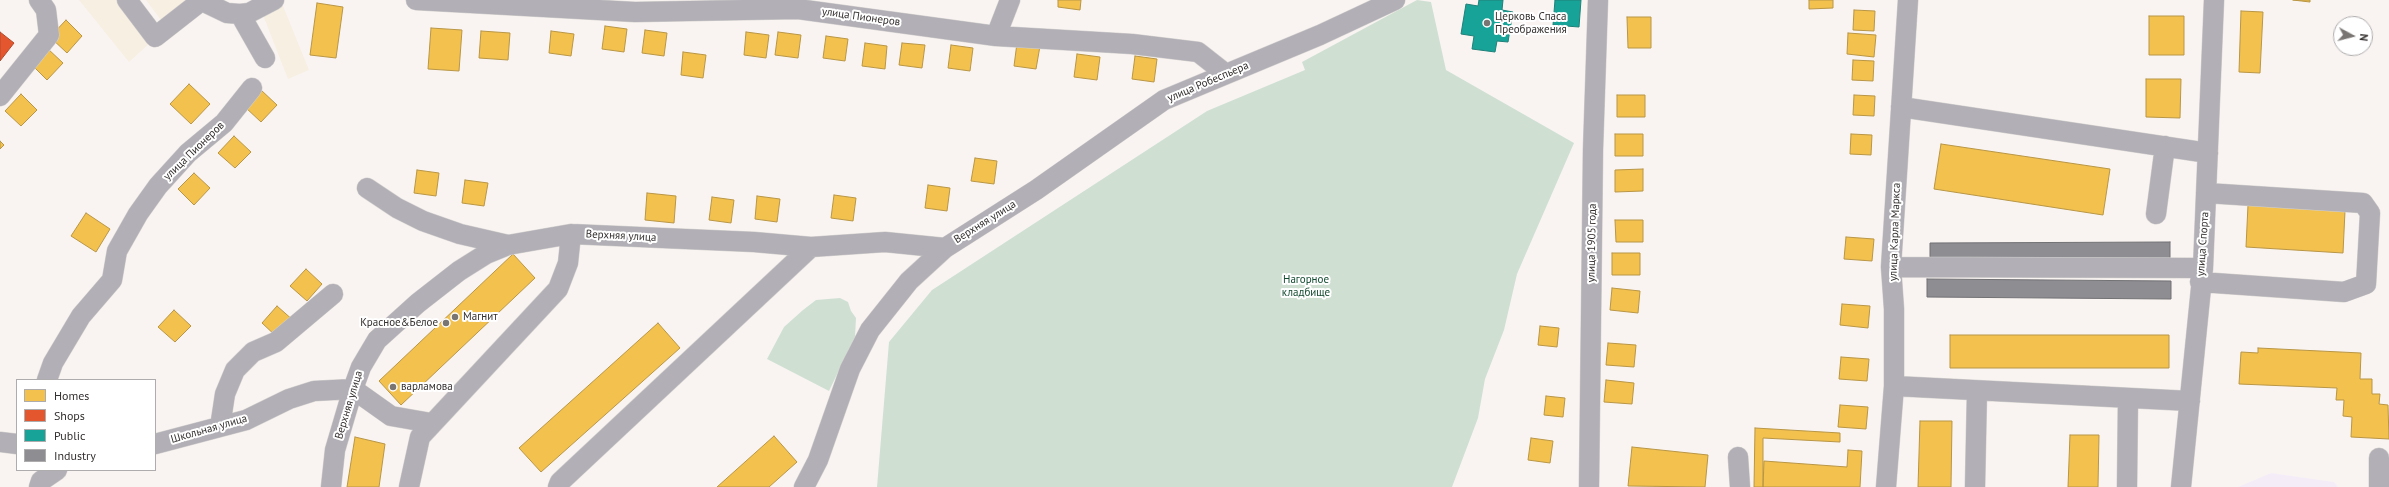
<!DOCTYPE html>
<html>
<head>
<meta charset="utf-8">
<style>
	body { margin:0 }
	#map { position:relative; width:2389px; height:487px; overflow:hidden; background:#f9f4f2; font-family:"PT Sans",sans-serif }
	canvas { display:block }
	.legend { position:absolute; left:16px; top:379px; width:140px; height:92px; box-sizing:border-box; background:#fff; border:1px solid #aeacac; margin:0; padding:5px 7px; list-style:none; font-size:12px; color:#34302f }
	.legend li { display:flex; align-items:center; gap:8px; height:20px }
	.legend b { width:20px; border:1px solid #aeacac }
	.north { position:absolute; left:2333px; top:16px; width:40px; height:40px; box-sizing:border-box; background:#fff; border:1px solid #aeacac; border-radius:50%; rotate:97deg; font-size:11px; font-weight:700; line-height:16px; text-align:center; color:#34302f }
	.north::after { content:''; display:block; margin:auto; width:14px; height:18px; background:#797573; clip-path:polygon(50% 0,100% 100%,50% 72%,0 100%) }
</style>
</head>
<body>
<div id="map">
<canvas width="2389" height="487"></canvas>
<ul class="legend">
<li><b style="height:11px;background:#f2c14e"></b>Homes</li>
<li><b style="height:11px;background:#e4572e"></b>Shops</li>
<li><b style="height:11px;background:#17a398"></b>Public</li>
<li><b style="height:11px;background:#8d8d92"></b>Industry</li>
</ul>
<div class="north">N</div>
</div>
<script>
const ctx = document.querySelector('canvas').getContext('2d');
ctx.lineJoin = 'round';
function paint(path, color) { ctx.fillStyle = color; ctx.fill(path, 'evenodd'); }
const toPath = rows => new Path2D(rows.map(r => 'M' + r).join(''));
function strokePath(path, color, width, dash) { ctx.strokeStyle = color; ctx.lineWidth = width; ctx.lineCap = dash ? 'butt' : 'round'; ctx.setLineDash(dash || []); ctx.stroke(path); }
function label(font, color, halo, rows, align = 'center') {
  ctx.font = font + ' "PT Sans",sans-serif'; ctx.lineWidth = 4; ctx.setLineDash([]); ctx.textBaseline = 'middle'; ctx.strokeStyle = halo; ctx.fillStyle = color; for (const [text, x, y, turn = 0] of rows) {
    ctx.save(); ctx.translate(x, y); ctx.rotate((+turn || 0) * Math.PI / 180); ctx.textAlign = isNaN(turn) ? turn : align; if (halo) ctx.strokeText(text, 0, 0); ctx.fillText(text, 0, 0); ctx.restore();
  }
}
paint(toPath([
	[79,0,119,0,151,42,129,62],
	[146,0,188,0,161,20],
	[283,6,309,70,288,79,263,15]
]), '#f6efe2');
paint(toPath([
	[2271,473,2334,482,2338,487,2238,487]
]), '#f4edf8');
paint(toPath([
	[1417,0,1431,2,1446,70,1574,143,1517,274,1504,330,1485,379,1478,418,1452,487,877,487,889,342,932,290,1207,111,1305,70,1302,62],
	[840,298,848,302,851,311,856,318,855,337,829,391,767,359,784,327,803,310,816,300]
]), '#cfe0d3');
const homes = toPath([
	[1058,0,1081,0,1080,10,1058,7,1058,0],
	[1809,0,1833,0,1833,8,1809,9,1809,0],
	[2293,0,2310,0,2310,2,2293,0],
	[317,3,343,7,336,58,310,55,317,3],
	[1854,10,1875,11,1874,31,1853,30,1854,10],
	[2241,11,2263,12,2260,73,2239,72,2241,11],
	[2149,16,2184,16,2184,55,2149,55,2149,16],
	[1627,17,1651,17,1651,48,1628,48,1627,17],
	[66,20,82,36,67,53,50,37,66,20],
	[605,26,627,29,624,52,602,49,605,26],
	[431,28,462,30,459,71,428,69,431,28],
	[645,30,667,33,664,56,642,53,645,30],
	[481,31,510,33,508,60,479,58,481,31],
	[551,31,574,34,571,56,549,53,551,31],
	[746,32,769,35,766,58,744,55,746,32],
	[778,32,801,35,798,58,775,55,778,32],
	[1848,33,1876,35,1874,57,1847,54,1848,33],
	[826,36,848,39,845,61,823,58,826,36],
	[865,43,887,46,885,69,862,66,865,43],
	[902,43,925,45,922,68,899,65,902,43],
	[1017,43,1040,46,1036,69,1014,66,1017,43],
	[951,45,973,48,970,71,948,68,951,45],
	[47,48,63,63,47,80,31,64,47,48],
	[683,52,706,55,703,78,681,75,683,52],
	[1077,54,1100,57,1097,80,1074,77,1077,54],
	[1135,56,1157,59,1154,82,1132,79,1135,56],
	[1853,60,1874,61,1873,81,1852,80,1853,60],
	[2146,79,2181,79,2180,118,2146,117,2146,79],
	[189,84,210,104,191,124,170,104,189,84],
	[261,90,277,105,261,122,245,107,261,90],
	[21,94,37,110,21,126,5,111,21,94],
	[1617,95,1645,95,1645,117,1617,117,1617,95],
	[1854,95,1875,96,1874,116,1853,115,1854,95],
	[1615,134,1643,134,1643,156,1615,156,1615,134],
	[1851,134,1872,135,1871,155,1850,154,1851,134],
	[234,136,251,152,235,168,218,153,234,136],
	[0,141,4,145,0,149,0,141],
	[1941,144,2110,169,2103,215,1934,189,1941,144],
	[975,158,997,161,994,184,971,181,975,158],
	[1643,169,1643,191,1615,192,1615,170,1643,169],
	[417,170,439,173,436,196,414,193,417,170],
	[194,173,210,188,194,205,178,189,194,173],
	[465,180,488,183,484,206,462,203,465,180],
	[928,185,950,188,947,211,925,208,928,185],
	[647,193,676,196,674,223,645,220,647,193],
	[834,195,856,198,853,221,831,218,834,195],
	[757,196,780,199,777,222,755,219,757,196],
	[712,197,734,200,731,223,709,220,712,197],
	[2248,205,2345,211,2343,253,2246,247,2248,205],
	[86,213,110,229,96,252,71,236,86,213],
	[1615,220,1643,220,1643,242,1616,242,1615,220],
	[1846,237,1874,239,1872,261,1844,259,1846,237],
	[1612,253,1640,253,1640,275,1612,275,1612,253],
	[513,254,535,278,401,405,379,381,513,254],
	[306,269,322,284,307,301,290,286,306,269],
	[1612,288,1640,291,1638,313,1610,310,1612,288],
	[1842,304,1870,306,1868,328,1840,325,1842,304],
	[277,306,294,321,278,338,262,323,277,306],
	[174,310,191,326,175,342,158,327,174,310],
	[658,323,680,348,541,472,519,448,658,323],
	[1540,326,1559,328,1557,347,1538,345,1540,326],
	[1950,335,2169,335,2169,368,1950,368,1950,335],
	[1608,343,1636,345,1634,367,1606,365,1608,343],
	[2258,348,2361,353,2360,379,2372,379,2372,394,2380,394,2379,404,2388,405,2389,439,2351,437,2352,417,2343,416,2344,400,2336,400,2337,388,2239,384,2241,352,2258,353,2258,348],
	[1841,357,1869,359,1867,381,1839,379,1841,357],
	[1606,380,1634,383,1632,404,1604,402,1606,380],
	[1546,396,1565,398,1563,417,1544,415,1546,396],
	[1840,405,1868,407,1866,429,1838,427,1840,405],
	[1920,421,1952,421,1951,487,1918,487,1920,421],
	[1755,428,1840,433,1840,442,1763,438,1763,487,1754,487,1755,428],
	[2070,435,2099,435,2098,487,2068,487,2070,435],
	[774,436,797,462,769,487,717,487,774,436],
	[355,437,385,444,379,487,347,487,355,437],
	[1531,438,1553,441,1550,463,1528,460,1531,438],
	[1632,447,1708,455,1705,487,1628,486,1632,447],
	[1848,450,1862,451,1860,487,1763,487,1764,461,1847,467,1848,450]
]);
paint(homes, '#f2c14e');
strokePath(homes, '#b99645', 1);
const shops = toPath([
	[0,32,14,43,0,61,0,32]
]);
paint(shops, '#e4572e');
strokePath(shops, '#af4b2e', 1);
const public = toPath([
	[1479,0,1503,0,1502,10,1513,12,1508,42,1497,41,1495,52,1472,49,1474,36,1461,34,1466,4,1478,6,1479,0],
	[1555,0,1581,0,1579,27,1553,25,1555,0]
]);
paint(public, '#17a398');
strokePath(public, '#208078', 1);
const industry = toPath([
	[2170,242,2170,259,1930,261,1930,243,2170,242],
	[1927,279,2171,281,2171,299,1927,297,1927,279]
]);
paint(industry, '#8d8d92');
strokePath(industry, '#727174', 1);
const minor = toPath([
	[127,0,155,37,201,1],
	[200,0,227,13,240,14,249,13,274,0],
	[416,0,635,12,798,9,996,36,1132,44,1198,52,1226,74],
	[240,14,265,58],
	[996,36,1010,0],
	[0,96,49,35,46,10,39,0],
	[1901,107,2208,153],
	[367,188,397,208,423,221,460,234,508,245],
	[2156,214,2165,146],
	[1891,267,2203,268],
	[2200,282,2344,292,2366,284,2370,213,2363,203,2206,193],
	[47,380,53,363,81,316,112,280,117,251,138,214,158,186,188,153,224,123,252,88],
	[1894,386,2190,401],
	[220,427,225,394,235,370,253,352,276,342,333,294],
	[0,442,17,444],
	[155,444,246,420,289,399,314,391,353,389,391,416,431,423],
	[1738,457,1740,487],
	[2379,458,2379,487],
	[39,487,41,481,57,470],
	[331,487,335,450,353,389,361,367,377,340,418,303,459,271,486,254,508,245,571,234,754,242,811,247,885,242,945,248,1036,190,1164,100,1320,35,1395,0],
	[409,487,420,437,558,289,568,263,571,234],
	[558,487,560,482,811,247],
	[804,487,818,460,850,369,870,330,909,281,945,248],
	[1589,487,1593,150,1598,0],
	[1886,487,1894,386,1894,309,1891,267,1908,0],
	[1975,487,1977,391],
	[2127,487,2128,398],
	[2181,487,2203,268,2214,0]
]);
strokePath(minor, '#d5d2d0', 21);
strokePath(minor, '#b2b0b6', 20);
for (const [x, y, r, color] of [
	[1487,23,4,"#797573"],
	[455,317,4,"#797573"],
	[446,323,4,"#797573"],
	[393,387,4,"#797573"]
]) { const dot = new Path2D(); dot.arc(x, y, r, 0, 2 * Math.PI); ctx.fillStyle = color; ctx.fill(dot); strokePath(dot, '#fff', 1.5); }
label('11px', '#34302f', '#fff', [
	["улица Пионеров",861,17,8],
	["улица Робеспьера",1208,82,-23],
	["улица Пионеров",194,151,-44],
	["Верхняя улица",985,222,-32],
	["улица Карла Маркса",1895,232,-88],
	["Верхняя улица",621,236,3],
	["улица 1905 года",1592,243,-89],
	["улица Спорта",2203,244,-86],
	["Верхняя улица",349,405,-73],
	["Школьная улица",209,429,-16]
]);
label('11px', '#34302f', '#fff', [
	["Церковь Спаса",1495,17],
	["Преображения",1495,30],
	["Магнит",463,317],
	["Красное&Белое",438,323,"right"],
	["варламова",401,387]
], 'left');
label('11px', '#134b31', '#fff', [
	["Нагорное",1306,280],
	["кладбище",1306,293]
]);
</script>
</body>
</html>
